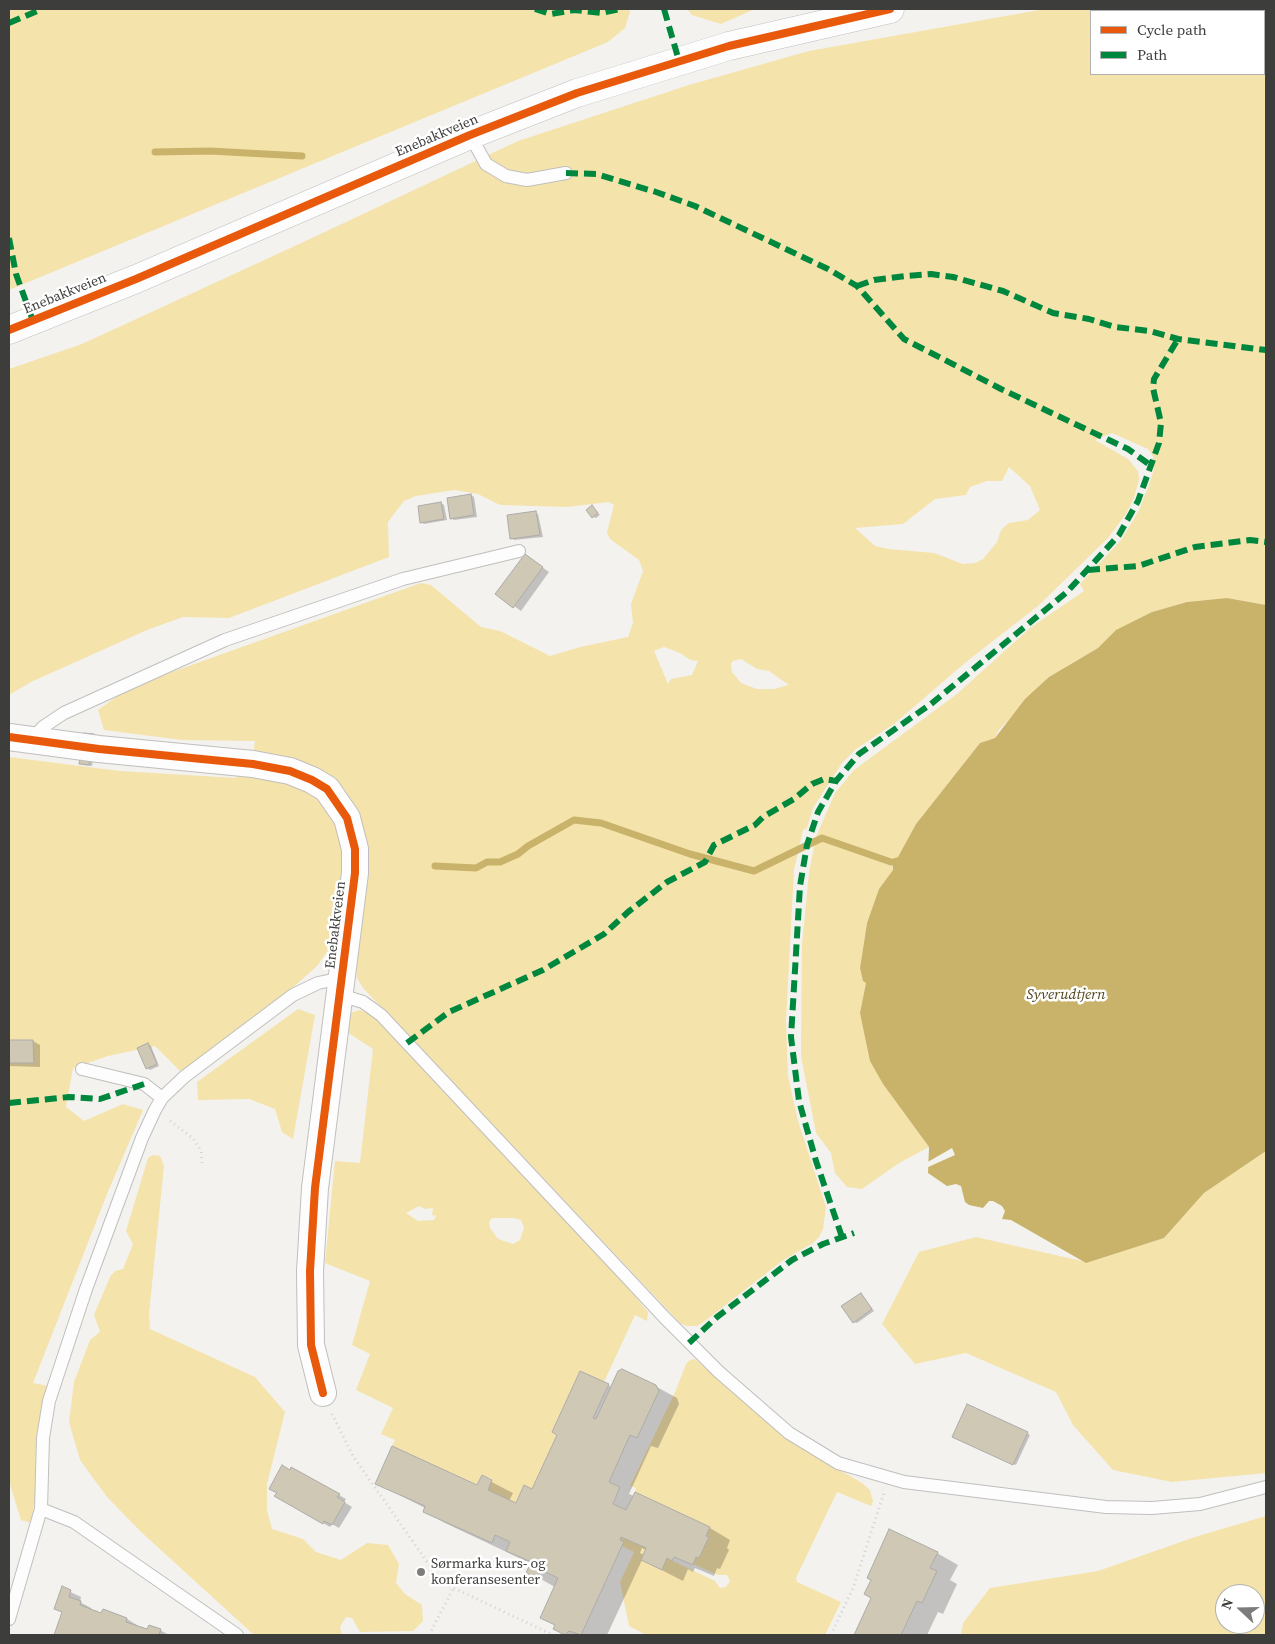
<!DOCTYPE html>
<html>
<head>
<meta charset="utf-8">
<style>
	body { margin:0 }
	#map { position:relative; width:1275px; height:1644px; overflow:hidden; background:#f3f2ef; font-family:"Source Serif 4",serif }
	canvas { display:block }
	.frame { position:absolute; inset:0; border:10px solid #3d3d3b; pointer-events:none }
	.legend { position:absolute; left:1090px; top:10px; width:175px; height:65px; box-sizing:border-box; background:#fff; border:1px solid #b1b1b1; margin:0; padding:6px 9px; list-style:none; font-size:15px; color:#3d3d3b }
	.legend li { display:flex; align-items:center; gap:10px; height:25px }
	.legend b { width:25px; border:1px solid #b1b1b1 }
	.north { position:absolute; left:1215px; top:1584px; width:50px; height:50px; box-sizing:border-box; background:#fff; border:1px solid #b1b1b1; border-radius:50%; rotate:291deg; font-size:14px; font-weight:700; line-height:20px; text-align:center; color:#3d3d3b }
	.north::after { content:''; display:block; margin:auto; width:18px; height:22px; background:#7d7c7a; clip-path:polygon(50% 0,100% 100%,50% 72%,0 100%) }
</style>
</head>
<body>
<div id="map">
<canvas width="1275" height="1644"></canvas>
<div class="frame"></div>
<ul class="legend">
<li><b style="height:6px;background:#e8590c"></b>Cycle path</li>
<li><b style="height:6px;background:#00873e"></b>Path</li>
</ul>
<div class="north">N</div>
</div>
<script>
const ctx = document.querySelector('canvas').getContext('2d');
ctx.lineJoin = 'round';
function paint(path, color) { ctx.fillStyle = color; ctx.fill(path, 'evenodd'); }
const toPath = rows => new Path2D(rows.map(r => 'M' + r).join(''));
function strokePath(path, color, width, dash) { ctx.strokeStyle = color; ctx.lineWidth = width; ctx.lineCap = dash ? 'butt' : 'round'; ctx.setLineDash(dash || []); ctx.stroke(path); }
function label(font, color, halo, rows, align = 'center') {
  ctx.font = font + ' "Source Serif 4",serif'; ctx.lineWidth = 5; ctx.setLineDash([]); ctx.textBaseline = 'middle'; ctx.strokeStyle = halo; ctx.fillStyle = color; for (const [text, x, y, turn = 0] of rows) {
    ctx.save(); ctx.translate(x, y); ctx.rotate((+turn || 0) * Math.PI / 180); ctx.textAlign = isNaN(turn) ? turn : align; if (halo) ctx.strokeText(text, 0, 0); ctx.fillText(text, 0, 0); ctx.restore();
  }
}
paint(toPath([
	[9,9,629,9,630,12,625,28,608,42,9,290],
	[687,9,755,9,721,24,692,15],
	[1045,9,1219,9,1224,11,1091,11,1091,74,1264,74,1264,26,1266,26,1266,605,1227,598,1187,602,1152,612,1117,630,1098,648,1049,677,998,731,995,738,980,743,916,824,898,857,891,862,893,870,879,889,867,923,860,968,863,980,866,983,860,1013,883,1084,929,1147,899,1163,862,1189,847,1187,835,1173,831,1153,816,1133,801,1056,802,945,809,872,816,837,835,793,854,770,957,694,1030,628,1084,591,1080,584,1121,540,1138,512,1148,488,1154,469,1153,456,1148,449,1112,433,1095,440,1128,459,1138,471,1139,479,1134,498,1126,514,1108,538,1038,606,966,662,894,724,856,749,842,763,813,808,807,828,803,830,794,870,786,1021,788,1076,798,1121,826,1207,823,1229,819,1237,813,1243,782,1261,705,1321,697,1326,687,1326,680,1323,363,988,357,978,355,961,362,825,253,755,255,741,182,740,104,730,98,710,130,687,421,583,431,585,481,627,500,631,550,656,580,647,628,637,633,623,631,604,643,571,639,560,610,539,607,532,614,505,609,502,567,507,500,505,478,494,454,490,416,496,404,501,388,522,389,557,229,618,183,617,147,630,31,682,9,695,9,369,82,344,312,238,518,141,689,85,809,51],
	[1009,467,1030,486,1040,510,1028,520,1009,523,1001,530,997,542,983,559,975,563,963,564,934,553,889,549,875,546,855,528,903,524,935,499,966,495,970,487,987,481,1002,481],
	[664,647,680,653,690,660,698,661,692,675,671,679,668,684,654,651],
	[741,659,757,669,769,671,789,685,774,689,757,689,741,683,732,672,731,664,733,661],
	[9,757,120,771,236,778,240,771,275,777,314,793,332,813,345,851,334,942,317,966,289,991,182,1073,155,1046,108,1056,73,1068,66,1107,84,1121,123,1104,143,1110,107,1194,33,1383,48,1386,36,1437,35,1497,31,1523,21,1520,9,1481],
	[298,1009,315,1015,293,1139,282,1132,275,1109,249,1099,198,1100,197,1082],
	[360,1010,370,1014,388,1031,611,1267,648,1312,647,1321,635,1315,604,1382,580,1371,552,1432,557,1435,532,1489,524,1485,516,1503,488,1490,492,1479,482,1475,477,1485,392,1446,395,1440,381,1434,393,1408,356,1390,370,1354,352,1345,370,1281,325,1263,335,1161,360,1163,373,1049,347,1032,350,1013],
	[419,1206,425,1209,433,1208,432,1215,436,1216,434,1220,418,1221,406,1213],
	[492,1218,514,1218,521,1220,524,1228,520,1240,513,1244,498,1239,490,1228,489,1222],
	[1266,1151,1266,1473,1172,1482,1113,1470,1073,1425,1056,1392,966,1353,915,1364,882,1324,919,1252,976,1237,1086,1262,1164,1238,1204,1193],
	[153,1155,160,1156,164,1166,149,1314,150,1329,255,1377,285,1412,267,1484,267,1510,272,1529,303,1539,316,1552,341,1560,367,1543,388,1545,399,1564,396,1583,405,1594,422,1605,423,1621,413,1631,360,1632,352,1618,346,1617,340,1627,342,1635,254,1635,140,1531,107,1497,80,1460,69,1422,74,1382,90,1340,100,1332,94,1315,110,1277,115,1271,123,1269,133,1244,126,1231,148,1158],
	[695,1359,786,1438,862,1483,870,1490,873,1501,871,1506,837,1492,796,1578,797,1582,841,1602,825,1635,646,1635,629,1626,620,1582,634,1552,622,1546,624,1542,620,1540,621,1537,646,1548,641,1560,661,1570,667,1558,715,1581,720,1588,726,1587,730,1581,727,1575,718,1575,693,1564,696,1557,699,1558,709,1537,706,1536,710,1527,635,1492,636,1488,630,1486,676,1390,686,1364,690,1360],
	[1266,1516,1266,1635,961,1635,963,1623,990,1588,1098,1571,1195,1537],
	[1225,1594,1255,1594,1255,1624,1225,1624]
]), '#f5e3ac');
paint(toPath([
	[1227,598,1266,605,1266,1151,1204,1193,1164,1238,1086,1263,1011,1220,1002,1219,1005,1211,1002,1206,993,1201,989,1201,983,1208,969,1205,965,1202,961,1186,956,1184,947,1186,928,1173,929,1147,883,1084,870,1061,860,1013,866,983,863,981,860,968,867,923,879,889,893,870,892,859,898,857,916,824,980,743,995,738,1025,699,1049,677,1098,648,1116,630,1152,612,1187,602]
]), '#c9b269');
paint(toPath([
	[952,1148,955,1155,926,1168,926,1163]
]), '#f3f2ef');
paint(toPath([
	[471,495,474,497,477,517,454,520,451,518],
	[441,503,444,505,447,520,424,524,421,522],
	[592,507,600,515,596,518,593,517],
	[535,513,538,514,543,537,514,540,511,538],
	[532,560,549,572,521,611,497,594],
	[97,737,92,766,84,765,81,763],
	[9,1041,33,1041,40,1045,40,1067,9,1066],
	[148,1044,151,1046,159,1066,150,1070,147,1068],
	[861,1294,874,1311,857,1323,854,1322],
	[608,1385,613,1388,655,1386,677,1398,679,1404,658,1448,651,1446,629,1494,634,1496,635,1493,710,1528,730,1540,727,1548,729,1550,720,1569,717,1568,714,1576,695,1568,693,1572,688,1569,683,1581,642,1560,607,1635,565,1635,554,1629,556,1626,542,1617,555,1587,528,1572,532,1564,445,1523,424,1511,425,1508,376,1483,478,1486,482,1477,513,1493,509,1501,516,1505,533,1490],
	[642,1548,646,1550,644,1555,640,1553],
	[1027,1433,1030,1435,1016,1465,957,1438],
	[292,1468,346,1499,344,1502,352,1507,339,1528,332,1524,330,1527,276,1496],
	[937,1553,958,1565,950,1580,957,1584,943,1614,938,1612,927,1635,855,1635,873,1598],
	[62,1588,81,1597,80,1602,91,1608,91,1610,102,1614,103,1610,127,1619,137,1625,137,1627,148,1631,160,1630,169,1635,55,1635,63,1613,55,1608]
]), '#0003');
strokePath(toPath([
	[155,152,210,151,302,156],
	[435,866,476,868,487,862,500,862,518,854,528,846,574,820,601,823,690,854,754,871,822,838,891,862]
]), '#c9b269', 7);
const building = toPath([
	[471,494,474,515,450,519,447,498,471,494],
	[441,502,444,519,420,523,418,506,441,502],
	[592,505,598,513,592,518,586,510,592,505],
	[536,511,540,535,510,539,507,515,536,511],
	[525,554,543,567,513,608,495,594,525,554],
	[84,733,94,734,89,765,79,764,84,733],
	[9,1040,33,1040,34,1063,9,1063,9,1040],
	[148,1043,157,1064,146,1069,137,1048,148,1043],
	[861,1293,872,1309,853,1323,841,1306,861,1293],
	[622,1369,656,1385,659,1391,637,1438,630,1435,609,1482,620,1487,613,1504,626,1510,635,1492,710,1527,706,1536,709,1537,699,1558,696,1557,693,1565,674,1557,672,1561,667,1558,662,1570,641,1560,646,1548,621,1537,620,1540,624,1542,622,1546,581,1635,569,1631,565,1635,553,1629,555,1625,540,1618,558,1578,541,1570,537,1578,526,1573,531,1562,506,1551,510,1542,495,1535,492,1543,423,1512,425,1506,375,1484,392,1446,477,1485,482,1475,492,1480,488,1490,516,1503,524,1485,532,1489,557,1435,552,1432,580,1371,609,1384,593,1418,596,1419,618,1371,622,1369],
	[967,1404,1028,1432,1013,1465,952,1437,967,1404],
	[282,1465,290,1470,291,1467,340,1494,337,1497,345,1502,332,1525,324,1521,323,1524,274,1496,277,1493,269,1489,282,1465],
	[889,1529,938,1552,930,1568,937,1571,922,1603,917,1601,901,1635,854,1635,871,1598,864,1594,871,1580,867,1578,889,1529],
	[62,1586,71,1590,69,1597,81,1601,80,1605,101,1613,103,1609,127,1618,126,1622,147,1629,149,1625,161,1629,159,1635,54,1635,62,1612,54,1609,62,1586]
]);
paint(building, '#cec8b4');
strokePath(building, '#acaba9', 1);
const service = toPath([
	[470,135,486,164,506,176,527,180,566,173],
	[31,740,43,727,64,713,225,640,403,579,519,551],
	[340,995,363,1002,381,1015,665,1318,719,1372,789,1433,838,1463,904,1482,1106,1507,1152,1508,1200,1504,1266,1487],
	[82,1069,144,1084,162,1098],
	[41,1509,74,1522,237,1635],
	[9,1619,41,1509,43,1438,49,1401,86,1289,142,1138,155,1110,162,1098,184,1077,293,995,318,983,342,978]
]);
const minor = toPath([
	[9,737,99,749,253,764,290,771,312,780,327,789,347,818,355,849,355,873,315,1188,310,1271,311,1345,323,1393]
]);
const primary = toPath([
	[9,330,136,279,470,135,577,93,729,46,890,9]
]);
strokePath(service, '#c0bfbe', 14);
strokePath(minor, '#c0bfbe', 28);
strokePath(primary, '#c0bfbe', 29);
strokePath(toPath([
	[170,1121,193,1138,201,1151,202,1163],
	[332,1414,353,1456,441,1582,553,1635],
	[429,1635,453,1589],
	[831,1635,853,1588,884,1493]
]), '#d2d2d2', 3, [1, 4]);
strokePath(service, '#fdfdfd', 12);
strokePath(minor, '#fdfdfd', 26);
strokePath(primary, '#fdfdfd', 28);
strokePath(toPath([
	[535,9,551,14,574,10,601,13,620,9],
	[664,9,679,61],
	[9,23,42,9],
	[566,173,596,174,656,192,695,206,828,269,857,286,904,339,1001,389,1128,449,1150,465],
	[9,238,16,274,33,321],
	[857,286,874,280,905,276,931,274,953,277,1003,291,1053,313,1089,319,1115,327,1150,331,1178,339,1266,350],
	[1088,570,1138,566,1195,547,1250,540,1266,542],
	[407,1043,449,1012,543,970,604,934,628,912,667,882,705,862,714,845,755,825,763,817,794,799,812,784,824,779,836,781],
	[9,1103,69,1097,100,1099,144,1084],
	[842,1237,816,1161,799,1101,791,1037,800,886,807,845,818,812,836,781,859,754,931,704,1067,592,1119,535,1138,501,1159,443,1161,423,1153,388,1154,379,1178,339],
	[689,1343,717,1317,792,1260,823,1244,854,1233]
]), '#00873e', 6, [12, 6]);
strokePath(toPath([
	[9,330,136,279,470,135,577,93,729,46,890,9],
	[9,737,99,749,253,764,290,771,312,780,327,789,347,818,355,849,355,873,315,1188,310,1271,311,1345,323,1393]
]), '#e8590c', 8);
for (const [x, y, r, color] of [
	[421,1572,5,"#7d7c7a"]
]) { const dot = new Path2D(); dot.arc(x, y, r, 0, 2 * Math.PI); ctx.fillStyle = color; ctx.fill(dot); strokePath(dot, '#fff', 2); }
label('14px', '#3d3d3b', '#fff', [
	["Enebakkveien",437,136,-23],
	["Enebakkveien",65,294,-22],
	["Enebakkveien",336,925,-83]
]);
label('14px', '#3d3d3b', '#fff', [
	["Sørmarka kurs- og",431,1564],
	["konferansesenter",431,1580]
], 'left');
label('italic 15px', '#54461d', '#fff', [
	["Syverudtjern",1066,995]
]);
</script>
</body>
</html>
